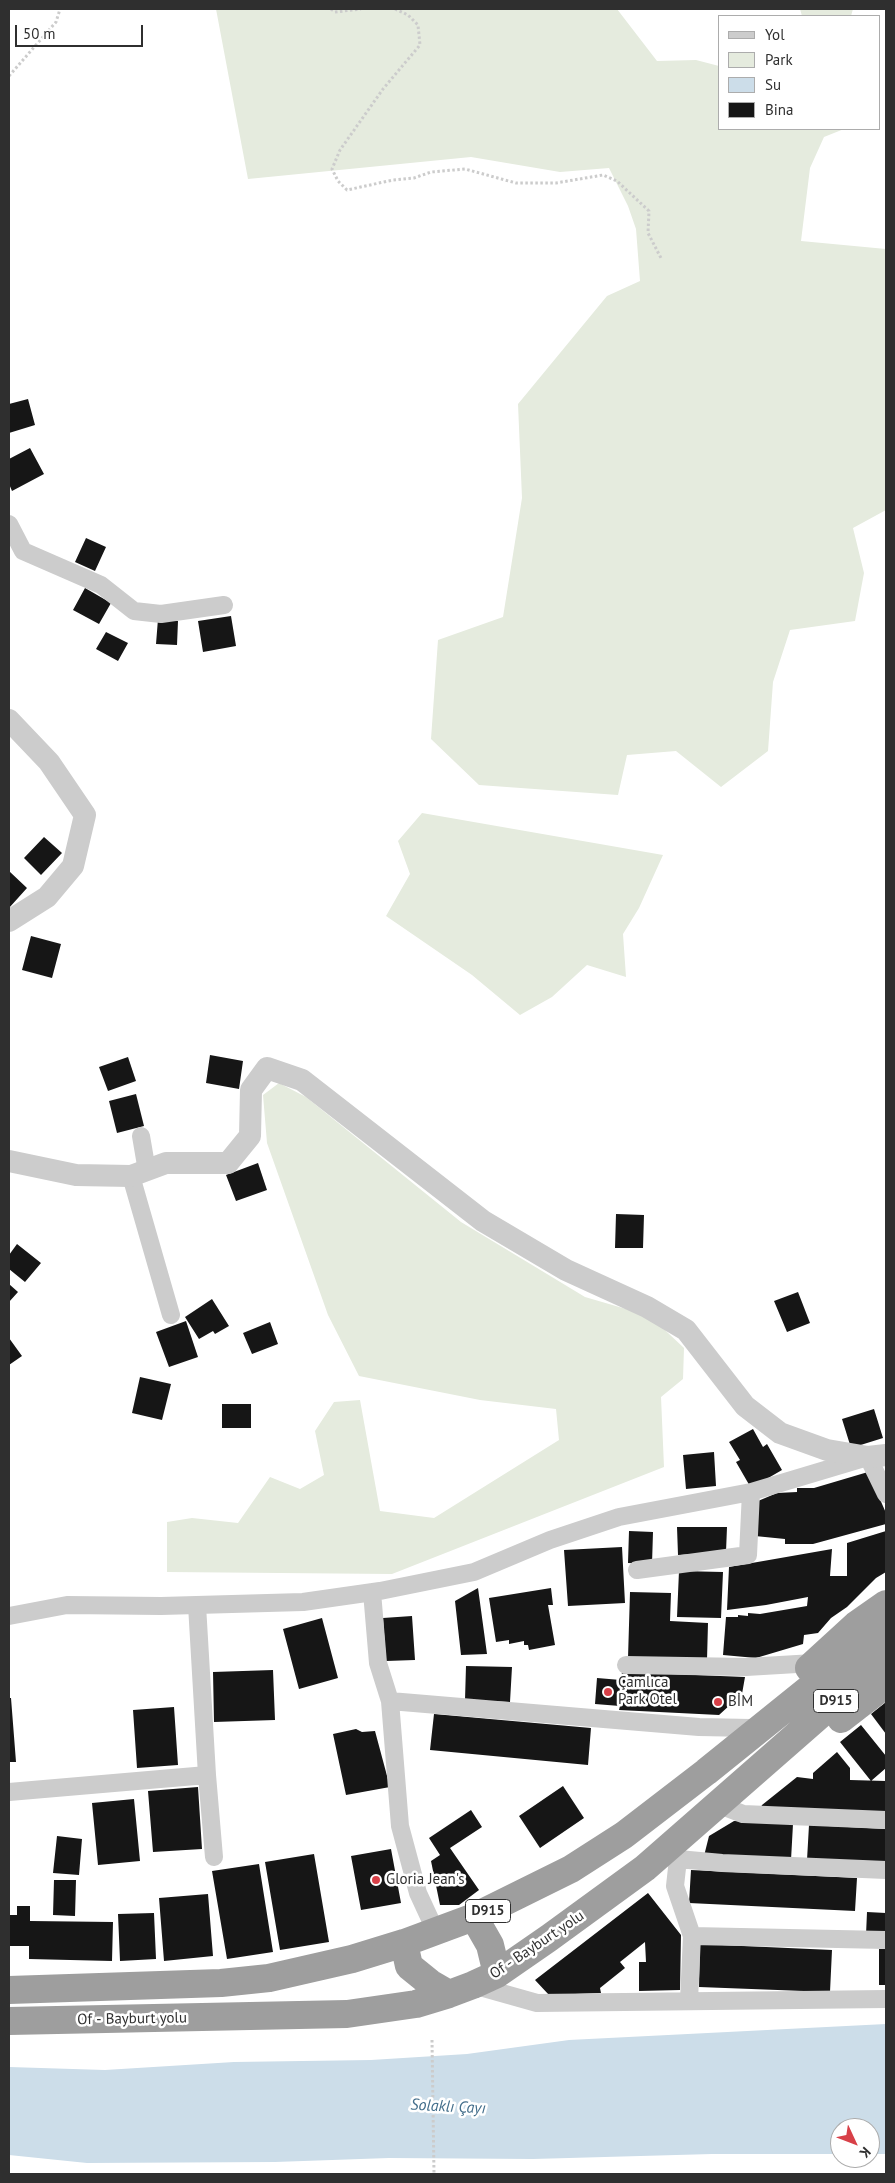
<!DOCTYPE html>
<html>
<head>
<meta charset="utf-8">
<style>
	body { margin:0 }
	#map { position:relative; width:895px; height:2183px; overflow:hidden; background:#fff; font-family:"PT Sans",sans-serif }
	canvas { display:block }
	.frame { position:absolute; inset:0; border:10px solid #2f2f2f; pointer-events:none }
	.legend { position:absolute; left:718px; top:15px; width:162px; height:115px; box-sizing:border-box; background:#fff; border:1px solid #acacac; margin:0; padding:6px 9px; list-style:none; font-size:15px; color:#2f2f2f }
	.legend li { display:flex; align-items:center; gap:10px; height:25px }
	.legend b { width:25px; border:1px solid #acacac }
	.north { position:absolute; left:830px; top:2118px; width:50px; height:50px; box-sizing:border-box; background:#fff; border:1px solid #acacac; border-radius:50%; rotate:133deg; font-size:14px; font-weight:700; line-height:20px; text-align:center; color:#2f2f2f }
	.north::after { content:''; display:block; margin:auto; width:18px; height:22px; background:#d84048; clip-path:polygon(50% 0,100% 100%,50% 72%,0 100%) }
	.scale { position:absolute; left:15px; top:25px; width:128px; height:22px; box-sizing:border-box; border:2px solid #2f2f2f; border-top:0; padding-left:6px; font-size:15px; line-height:18px; white-space:nowrap; color:#2f2f2f; -webkit-text-stroke:4px #fff; paint-order:stroke }
</style>
</head>
<body>
<div id="map">
<canvas width="895" height="2183"></canvas>
<div class="frame"></div>
<ul class="legend">
<li><b style="height:6px;background:#ccc"></b>Yol</li>
<li><b style="height:14px;background:#e5ebde"></b>Park</li>
<li><b style="height:14px;background:#ccdde9"></b>Su</li>
<li><b style="height:14px;background:#161616"></b>Bina</li>
</ul>
<div class="north">K</div>
<div class="scale">50 m</div>
</div>
<script>
const ctx = document.querySelector('canvas').getContext('2d');
ctx.lineJoin = 'round';
function paint(path, color) { ctx.fillStyle = color; ctx.fill(path, 'evenodd'); }
const toPath = rows => new Path2D(rows.map(r => 'M' + r).join(''));
function strokePath(path, color, width, dash) { ctx.strokeStyle = color; ctx.lineWidth = width; ctx.lineCap = dash ? 'butt' : 'round'; ctx.setLineDash(dash || []); ctx.stroke(path); }
function label(font, color, halo, rows, align = 'center') {
  ctx.font = font + ' "PT Sans",sans-serif'; ctx.lineWidth = 5; ctx.setLineDash([]); ctx.textBaseline = 'middle'; ctx.strokeStyle = halo; ctx.fillStyle = color; for (const [text, x, y, turn = 0] of rows) {
    ctx.save(); ctx.translate(x, y); ctx.rotate((+turn || 0) * Math.PI / 180); ctx.textAlign = isNaN(turn) ? turn : align; if (halo) ctx.strokeText(text, 0, 0); ctx.fillText(text, 0, 0); ctx.restore();
  }
}
paint(toPath([
	[216,9,617,9,657,61,696,60,719,66,719,129,844,129,824,137,810,168,801,241,886,249,886,510,853,528,864,573,855,621,790,630,773,682,768,751,721,787,676,751,627,755,618,795,479,785,431,739,438,640,503,617,522,498,518,404,607,296,640,281,636,229,628,206,609,168,560,172,471,157,248,179],
	[800,9,853,9,851,16,802,16],
	[422,813,663,855,639,908,623,934,626,977,587,965,552,997,520,1015,472,975,386,916,410,874,398,841],
	[279,1083,306,1097,461,1222,585,1297,650,1316,684,1348,683,1379,661,1397,664,1467,392,1574,167,1572,167,1522,192,1518,238,1523,270,1477,300,1489,324,1475,315,1431,334,1402,360,1400,380,1511,434,1518,559,1440,556,1409,480,1400,359,1376,328,1315,267,1143,263,1095]
]), '#e5ebde');
paint(toPath([
	[886,2024,886,2154,870,2154,870,2128,840,2128,840,2154,712,2154,533,2159,389,2158,275,2162,87,2163,9,2155,9,2067,105,2070,234,2062,371,2060,467,2054,569,2040]
]), '#ccdde9');
paint(toPath([
	[28,399,35,425,9,433,9,404],
	[30,448,44,474,12,491,9,484,9,459],
	[86,538,106,547,95,571,75,562],
	[85,588,111,603,99,624,73,610],
	[231,616,236,646,203,652,198,621],
	[158,619,178,621,177,645,156,644],
	[106,632,128,643,118,661,96,649],
	[44,837,62,853,41,875,24,858],
	[9,871,27,888,9,908],
	[31,936,61,944,52,978,22,970],
	[210,1055,243,1061,239,1089,206,1083],
	[128,1057,136,1081,108,1091,99,1067],
	[136,1094,144,1126,117,1133,109,1101],
	[258,1163,267,1190,236,1201,226,1175],
	[616,1214,644,1215,643,1248,615,1248],
	[17,1244,41,1263,25,1282,9,1269,9,1255],
	[9,1284,18,1292,9,1302],
	[798,1292,810,1323,787,1332,774,1301],
	[212,1299,229,1326,215,1334,213,1331,199,1339,185,1317],
	[186,1321,198,1357,169,1367,156,1332],
	[270,1322,278,1344,252,1354,243,1333],
	[9,1338,22,1356,9,1365],
	[140,1377,171,1384,162,1420,132,1413],
	[222,1404,251,1404,251,1428,222,1428],
	[874,1409,883,1438,851,1448,842,1419],
	[753,1429,763,1447,767,1444,782,1470,751,1488,736,1462,740,1460,729,1442],
	[714,1452,716,1486,686,1489,683,1455],
	[868,1472,886,1513,886,1524,813,1544,785,1544,785,1539,755,1536,758,1501,777,1493,797,1492,797,1488,814,1488],
	[677,1527,727,1527,726,1552,678,1555],
	[629,1531,653,1532,652,1564,628,1563],
	[886,1531,886,1572,876,1578,847,1607,831,1618,818,1633,804,1635,803,1644,756,1658,723,1655,726,1617,738,1617,738,1615,748,1616,748,1613,760,1614,807,1606,808,1597,766,1605,727,1610,729,1567,832,1549,830,1576,847,1576,847,1543],
	[622,1547,625,1603,568,1606,564,1550],
	[679,1571,723,1572,721,1618,677,1617],
	[478,1588,487,1654,461,1655,455,1601],
	[551,1588,553,1605,548,1605,555,1645,529,1650,528,1645,524,1645,524,1641,509,1644,509,1640,496,1642,489,1598],
	[630,1592,671,1593,670,1621,708,1623,707,1660,628,1658],
	[412,1616,415,1660,386,1661,383,1618],
	[322,1618,338,1678,299,1689,283,1629],
	[466,1666,512,1667,510,1702,465,1700],
	[273,1670,275,1720,214,1722,213,1672],
	[622,1672,745,1677,742,1694,719,1715,619,1710,620,1706,595,1704,597,1678,621,1680],
	[9,1698,11,1698,16,1762,9,1762],
	[886,1702,886,1734,871,1714],
	[174,1707,178,1765,137,1768,133,1710],
	[434,1714,591,1728,588,1765,430,1750],
	[861,1725,886,1756,886,1768,871,1781,840,1742],
	[356,1729,362,1732,375,1731,390,1787,346,1795,333,1734],
	[837,1752,850,1768,850,1780,886,1781,886,1813,760,1809,762,1805,797,1777,813,1779,813,1773],
	[563,1786,584,1818,540,1848,519,1816],
	[198,1787,202,1849,153,1852,148,1791],
	[134,1799,140,1861,98,1865,92,1803],
	[471,1810,482,1827,450,1848,479,1890,459,1905,440,1905,431,1861,440,1855,429,1838],
	[734,1821,793,1824,791,1860,704,1856,709,1836],
	[809,1825,886,1829,886,1864,807,1860],
	[57,1836,82,1839,79,1875,53,1873],
	[391,1849,401,1903,361,1910,351,1856],
	[314,1854,329,1942,280,1950,265,1862],
	[259,1864,273,1952,227,1959,212,1871],
	[691,1870,857,1878,855,1911,689,1903],
	[54,1880,76,1880,75,1916,53,1915],
	[648,1893,681,1935,680,1990,639,1991,639,1962,646,1962,645,1942,620,1962,625,1968,600,1988,601,1993,549,1995,535,1980],
	[208,1894,213,1956,164,1961,159,1898],
	[17,1906,30,1906,30,1921,113,1922,112,1961,29,1959,29,1946,9,1946,9,1915,17,1915],
	[867,1912,886,1913,886,1936,866,1935],
	[154,1913,156,1959,120,1961,118,1914],
	[700,1944,832,1950,830,1992,699,1987],
	[879,1949,886,1949,886,1985,879,1985]
]), '#161616');
strokePath(toPath([
	[331,9,335,12,361,9],
	[395,9,408,15,418,25,420,45,383,89,340,150,332,169,338,181,347,190,393,180,414,178,431,172,465,169,516,183,556,183,603,175,617,181,649,211,648,233,662,260],
	[9,76,56,22,60,9],
	[432,2040,434,2174]
]), '#ccc', 3, [2.5, 2.5]);
strokePath(toPath([
	[9,524,23,551,101,585,134,611,161,614,224,605],
	[141,1136,147,1171],
	[131,1176,171,1315],
	[637,1570,748,1555,751,1492],
	[372,1592,378,1663,390,1701,400,1826,418,1893,436,1932],
	[9,1616,67,1605,161,1606,303,1602,380,1591,474,1572,550,1540,619,1517,751,1492,868,1457,886,1494],
	[626,1665,746,1667,814,1663],
	[390,1701,699,1727,751,1728],
	[207,1775,214,1857],
	[9,1792,207,1775,197,1605],
	[717,1804,743,1814,886,1820],
	[670,1850,678,1859,722,1863,886,1870],
	[678,1859,675,1886,692,1936,886,1940],
	[473,1985,537,2003,886,1999],
	[689,2000,692,1936]
]), '#ccc', 18);
strokePath(toPath([
	[9,720,49,762,85,815,73,866,47,897,9,921],
	[9,1161,76,1175,131,1176,166,1163,228,1163,250,1136,251,1090,267,1068,302,1080,483,1221,566,1270,647,1307,686,1330,745,1406,780,1433,827,1450,868,1457,886,1455]
]), '#ccc', 22);
strokePath(toPath([
	[809,1668,856,1625,886,1604],
	[841,1719,886,1684],
	[474,1917,490,1945,497,1974],
	[404,1943,409,1966,430,1983,449,1994],
	[9,1990,221,1983,269,1978,352,1959,404,1943,474,1917,571,1869,624,1835,706,1772,886,1627],
	[9,2021,347,2014,416,2004,449,1994,473,1985,497,1974,549,1938,645,1868,886,1657]
]), '#9e9e9e', 28);
for (const [x, y, r, color] of [
	[608,1692,5,"#d84048"],
	[718,1702,5,"#d84048"],
	[376,1880,5,"#d84048"]
]) { const dot = new Path2D(); dot.arc(x, y, r, 0, 2 * Math.PI); ctx.fillStyle = color; ctx.fill(dot); strokePath(dot, '#fff', 2); }
for (const [x, y, w] of [
	[836,1701,45],
	[488,1911,45]
]) { const box = new Path2D(); box.roundRect(x - w / 2, y - 11.5, w, 23, 4); ctx.fillStyle = '#fff'; ctx.fill(box); strokePath(box, '#2f2f2f', 1); }
label('bold 14px', '#2f2f2f', null, [
	["D915",836,1701],
	["D915",488,1911]
]);
label('15px', '#2f2f2f', '#fff', [
	["Çamlıca",618,1683],
	["Park Otel",618,1700],
	["BİM",728,1702],
	["Gloria Jean's",386,1880]
], 'left');
label('15px', '#2f2f2f', '#fff', [
	["Of - Bayburt yolu",537,1945,-34],
	["Of - Bayburt yolu",132,2019,-1]
]);
label('italic 16px', '#436e8b', '#fff', [
	["Solaklı Çayı",448,2107,3]
]);
</script>
</body>
</html>
